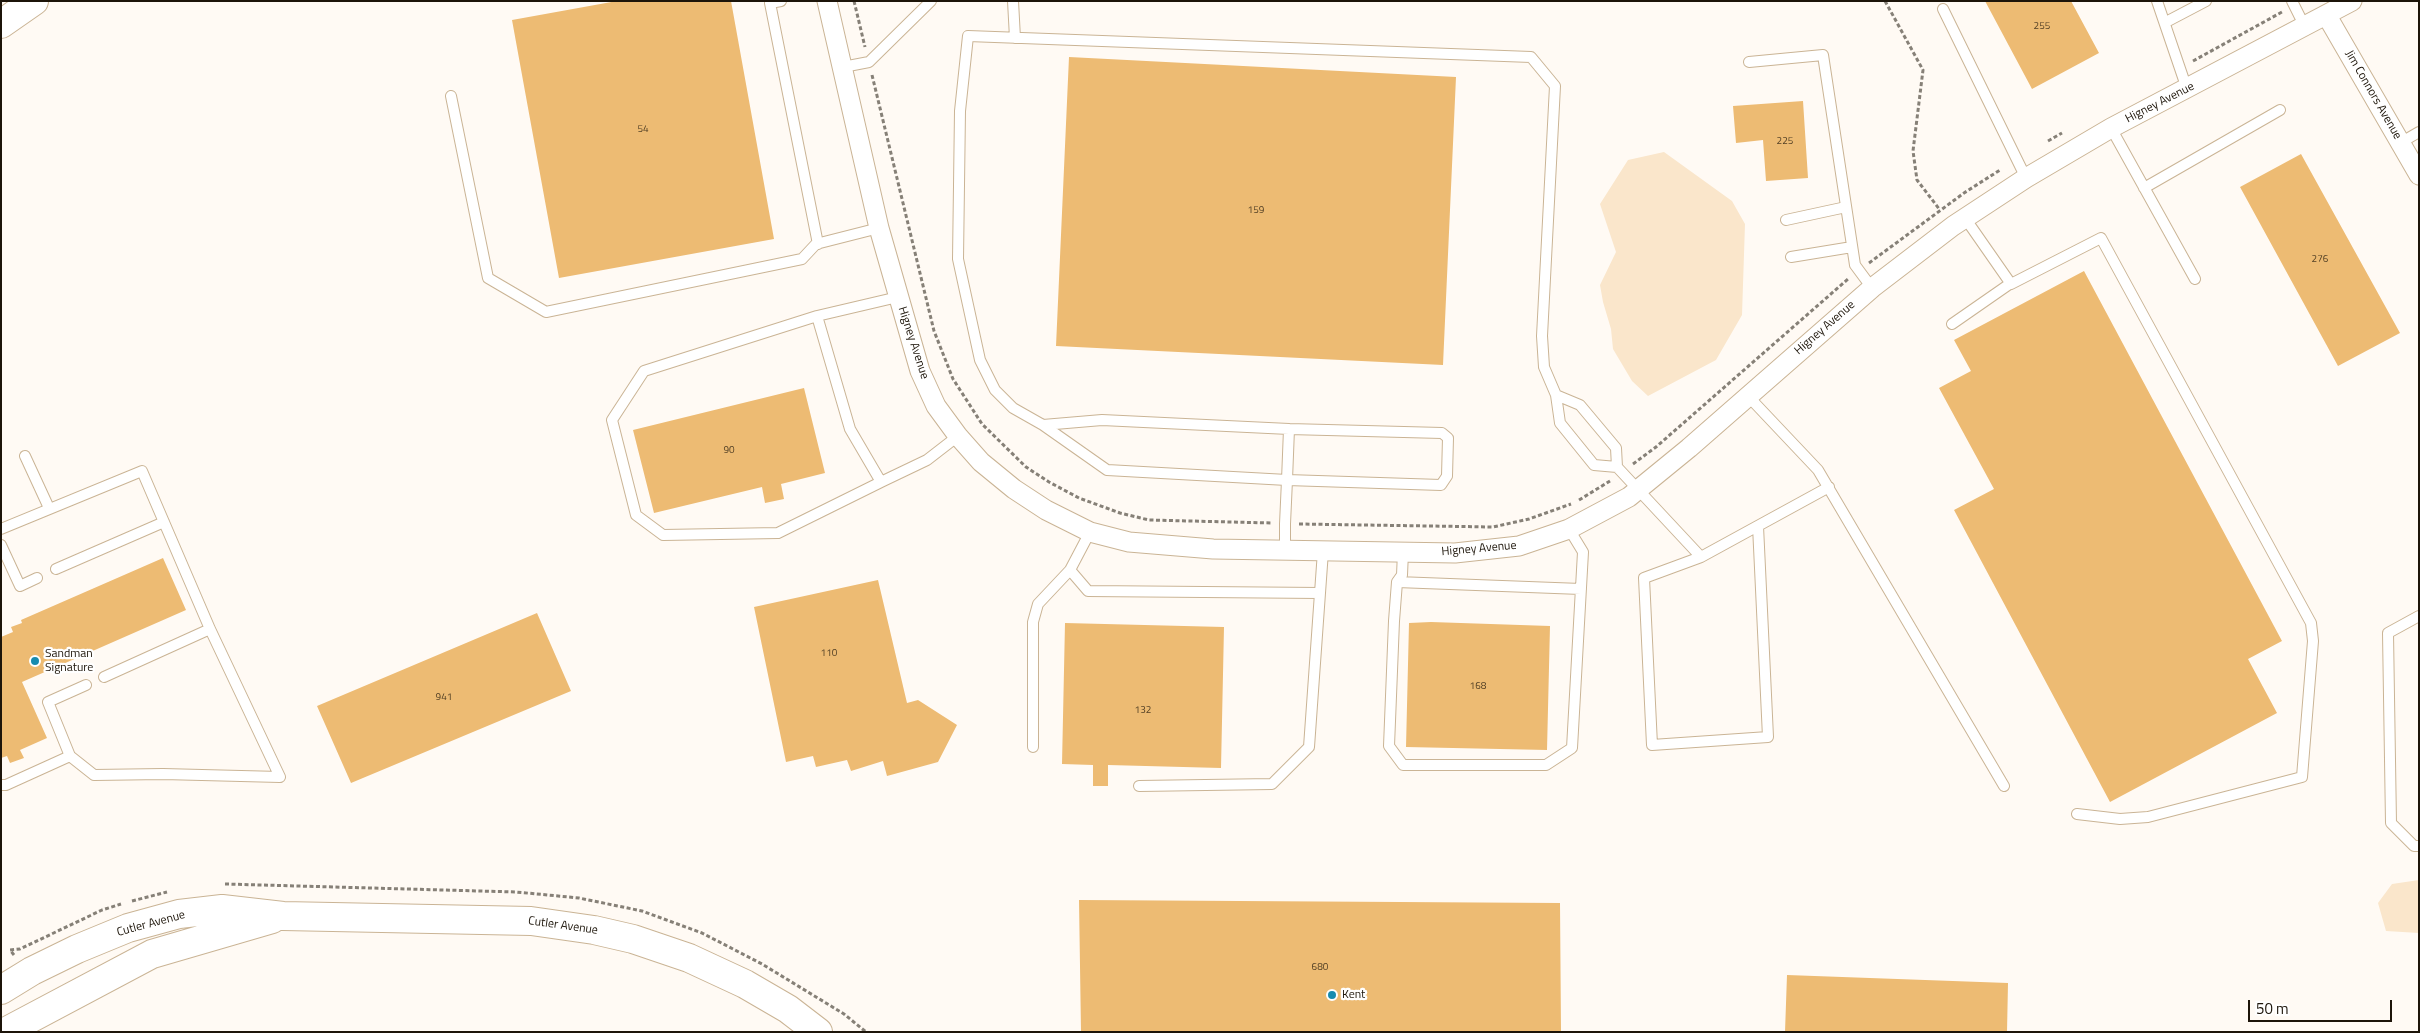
<!DOCTYPE html>
<html>
<head>
<meta charset="utf-8">
<style>
	body { margin:0 }
	#map { position:relative; width:2420px; height:1033px; overflow:hidden; background:#fffaf4; font-family:"Titillium Web",sans-serif }
	canvas { display:block }
	.frame { position:absolute; inset:0; border:2px solid #1c1409; pointer-events:none }
	.scale { position:absolute; left:2248px; top:1000px; width:144px; height:22px; box-sizing:border-box; border:2px solid #1c1409; border-top:0; padding-left:6px; font-size:15px; line-height:18px; white-space:nowrap; color:#1c1409; -webkit-text-stroke:4px #fff; paint-order:stroke }
</style>
</head>
<body>
<div id="map">
<canvas width="2420" height="1033"></canvas>
<div class="frame"></div>
<div class="scale">50 m</div>
</div>
<script>
const ctx = document.querySelector('canvas').getContext('2d');
ctx.lineJoin = 'round';
function paint(path, color) { ctx.fillStyle = color; ctx.fill(path, 'evenodd'); }
const toPath = rows => new Path2D(rows.map(r => 'M' + r).join(''));
function strokePath(path, color, width, dash) { ctx.strokeStyle = color; ctx.lineWidth = width; ctx.lineCap = dash ? 'butt' : 'round'; ctx.setLineDash(dash || []); ctx.stroke(path); }
function label(font, color, halo, rows, align = 'center') {
  ctx.font = font + ' "Titillium Web",sans-serif'; ctx.lineWidth = 4.5; ctx.setLineDash([]); ctx.textBaseline = 'middle'; ctx.strokeStyle = halo; ctx.fillStyle = color; for (const [text, x, y, turn = 0] of rows) {
    ctx.save(); ctx.translate(x, y); ctx.rotate((+turn || 0) * Math.PI / 180); ctx.textAlign = isNaN(turn) ? turn : align; if (halo) ctx.strokeText(text, 0, 0); ctx.fillText(text, 0, 0); ctx.restore();
  }
}
paint(toPath([
	[1664,152,1732,201,1745,224,1742,315,1716,360,1648,396,1632,381,1613,349,1611,329,1603,302,1600,285,1616,252,1600,204,1628,160],
	[2419,880,2419,933,2386,931,2378,903,2392,884]
]), '#fae6cb');
paint(toPath([
	[617,1,731,1,774,239,559,278,512,20],
	[1985,1,2071,1,2099,53,2032,89],
	[1069,57,1456,77,1443,365,1056,346],
	[1803,101,1808,178,1766,181,1763,140,1736,143,1733,106],
	[2301,154,2400,333,2338,366,2240,187],
	[2084,271,2282,641,2248,659,2277,713,2110,802,1954,510,1994,489,1939,388,1971,371,1954,340],
	[804,388,825,473,781,484,784,499,765,503,762,487,654,513,633,430],
	[163,558,186,610,22,682,47,738,20,750,24,758,10,763,7,756,1,758,1,637,13,632,11,627,22,623,21,620],
	[878,580,907,703,918,700,957,725,938,762,887,776,883,761,851,771,847,760,816,767,813,756,786,762,754,607],
	[537,613,571,691,351,783,317,706],
	[1431,622,1550,626,1547,750,1406,747,1409,623],
	[1065,623,1224,627,1221,768,1108,765,1108,786,1093,786,1093,765,1062,764],
	[1079,900,1560,903,1561,1032,1081,1032],
	[1787,975,2008,983,2007,1032,1785,1032]
]), '#edbb73');
const lane = toPath([
	[781,1,770,3,818,244],
	[1013,1,1015,38],
	[2157,1,2187,89],
	[2292,1,2305,27],
	[1943,9,2026,178],
	[2166,22,2206,1],
	[1749,62,1823,55,1855,265,1872,288],
	[843,67,869,62,931,1],
	[451,96,488,278,546,312,802,259,816,244,879,228],
	[2111,128,2195,279],
	[2400,143,2419,132],
	[2144,188,2280,110],
	[1965,218,2011,284,2101,238,2311,623,2313,641,2302,777,2148,817,2120,819,2077,814],
	[1786,220,1846,207],
	[1791,257,1852,247],
	[898,297,817,316,850,429,881,482,927,460,958,436],
	[817,316,644,371,612,420,636,515,663,535,778,533,881,482],
	[1952,324,2011,283],
	[1748,396,1818,470,2004,786],
	[1043,425,1013,408,995,390,980,360,958,259,960,111,968,36,1531,57,1555,86,1542,336,1544,367,1556,395,1560,423,1594,465,1617,467,1616,448,1580,405,1556,395],
	[25,456,49,508],
	[1617,467,1701,557,1829,487],
	[1,529,142,471,210,629,280,777,163,774,94,775,70,756,48,702,86,685],
	[1,545,20,586,37,578],
	[1285,550,1285,524,1287,480,1289,429,1442,433,1448,438,1447,476,1441,485,1287,480,1107,470,1043,425,1102,420,1289,429],
	[1403,552,1402,575,1397,582,1394,621,1389,746,1403,765,1546,765,1572,748,1583,552,1569,529],
	[1701,557,1644,578,1652,745,1768,737,1758,526],
	[56,569,164,522],
	[1070,570,1088,591,1320,593],
	[1397,582,1581,589],
	[2419,616,2388,633,2391,823,2414,846,2419,846],
	[104,677,210,629],
	[1033,747,1033,622,1038,604,1070,570,1090,532],
	[1,785,6,785,70,756],
	[1139,786,1272,784,1309,747,1323,551]
]);
const street = toPath([
	[827,1,879,228,920,371,936,406,958,436,981,462,1014,489,1046,510,1090,532,1129,542,1213,549,1455,553,1519,546,1569,529,1629,497,1689,448,1872,288,1953,226,2026,178,2111,128,2352,1],
	[2327,16,2419,175]
]);
const secondary = toPath([
	[1,24,34,1],
	[1,990,32,971,77,949,128,928,179,914,222,909,283,916,531,921,594,930,633,939,689,958,745,984,788,1009,818,1032],
	[5,1032,152,954,272,919]
]);
strokePath(lane, '#cab495', 12);
strokePath(street, '#cab495', 21);
strokePath(secondary, '#cab495', 30);
strokePath(toPath([
	[854,1,865,47],
	[1885,1,1923,70,1913,151,1917,180,1940,210],
	[2193,61,2282,12],
	[872,75,934,331,953,379,982,424,1026,467,1049,482,1079,498,1120,513,1149,520,1272,523],
	[2048,141,2062,133],
	[1869,263,1964,193,2000,170],
	[1633,464,1656,447,1848,279],
	[1579,500,1610,481],
	[1299,524,1493,527,1529,519,1571,504],
	[225,884,516,892,579,898,642,911,702,933,762,964,844,1014,866,1032],
	[132,901,167,892],
	[14,955,10,950,20,949,102,910,121,904]
]), '#868077', 3, [4, 2.5]);
strokePath(lane, '#fff', 10);
strokePath(street, '#fff', 19);
strokePath(secondary, '#fff', 28);
for (const [x, y, r, color] of [
	[35,661,5,"#178baf"],
	[1332,995,5,"#178baf"]
]) { const dot = new Path2D(); dot.arc(x, y, r, 0, 2 * Math.PI); ctx.fillStyle = color; ctx.fill(dot); strokePath(dot, '#fff', 2); }
label('10px', '#503e24', null, [
	["255",2042,27],
	["54",643,130],
	["225",1785,142],
	["159",1256,211],
	["276",2320,260],
	["90",729,451],
	["110",829,654],
	["168",1478,687],
	["941",444,698],
	["132",1143,711],
	["680",1320,968]
]);
label('12px', '#1c1409', '#fff', [
	["Jim Connors Avenue",2373,95,60],
	["Higney Avenue",2160,103,-27],
	["Higney Avenue",1825,328,-41],
	["Higney Avenue",913,343,72],
	["Higney Avenue",1479,549,-5],
	["Cutler Avenue",151,924,-15],
	["Cutler Avenue",563,926,8]
]);
label('12px', '#1c1409', '#fff', [
	["Sandman",45,654],
	["Signature",45,668],
	["Kent",1342,995]
], 'left');
</script>
</body>
</html>
